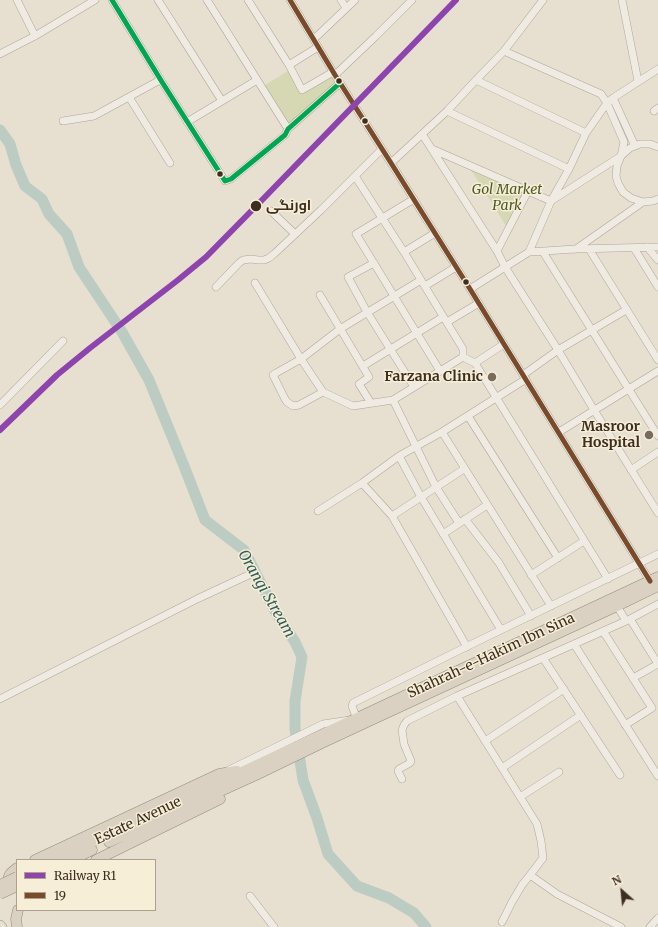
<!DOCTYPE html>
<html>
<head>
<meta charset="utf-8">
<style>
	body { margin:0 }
	#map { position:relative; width:658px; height:927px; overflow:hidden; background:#e7e0d1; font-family:Merriweather,serif }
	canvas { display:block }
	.legend { position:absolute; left:16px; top:859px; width:140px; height:52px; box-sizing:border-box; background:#f7eed8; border:1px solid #ada18e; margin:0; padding:5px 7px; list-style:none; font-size:12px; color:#3d2e20 }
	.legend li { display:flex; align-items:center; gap:8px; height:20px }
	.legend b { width:20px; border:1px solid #ada18e }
	.north { position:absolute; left:602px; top:871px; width:40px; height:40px; -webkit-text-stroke:3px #f7eed8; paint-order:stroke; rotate:333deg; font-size:11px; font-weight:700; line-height:16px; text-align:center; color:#3d2e20 }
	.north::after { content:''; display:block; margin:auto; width:14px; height:18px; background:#3d2e20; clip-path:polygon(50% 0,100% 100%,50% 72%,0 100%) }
</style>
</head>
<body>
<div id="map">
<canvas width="658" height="927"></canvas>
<ul class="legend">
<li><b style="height:5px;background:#8e44ad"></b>Railway R1</li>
<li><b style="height:5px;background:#7a4b2a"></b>19</li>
</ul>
<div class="north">N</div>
</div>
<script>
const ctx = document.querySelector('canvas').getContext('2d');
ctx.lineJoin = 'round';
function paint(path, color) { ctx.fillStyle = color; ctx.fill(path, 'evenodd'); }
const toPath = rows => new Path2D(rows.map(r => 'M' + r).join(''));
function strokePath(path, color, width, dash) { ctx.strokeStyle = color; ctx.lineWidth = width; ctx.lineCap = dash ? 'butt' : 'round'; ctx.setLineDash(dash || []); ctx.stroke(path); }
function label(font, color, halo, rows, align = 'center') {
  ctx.font = font + ' Merriweather,Cairo,serif'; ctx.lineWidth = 3; ctx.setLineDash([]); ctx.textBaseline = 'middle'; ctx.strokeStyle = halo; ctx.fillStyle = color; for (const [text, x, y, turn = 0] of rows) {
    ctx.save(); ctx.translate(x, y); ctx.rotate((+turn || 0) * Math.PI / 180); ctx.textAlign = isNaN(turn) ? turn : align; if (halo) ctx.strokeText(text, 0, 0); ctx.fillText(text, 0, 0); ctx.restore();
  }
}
paint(toPath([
	[291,69,302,90,333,72,340,83,288,129,262,87],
	[468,165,528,191,508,229]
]), '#d6d7b3');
strokePath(toPath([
	[0,130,10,144,16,165,25,186,42,199,49,214,67,234,79,267,122,332,149,380,184,466,205,520,244,550,275,611,295,642,302,657,295,701,295,729,303,780,317,818,328,854,357,886,389,898,414,913,426,927]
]), '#bcccc2', 11);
const minor = toPath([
	[17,0,35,36],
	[112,0,162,82,225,181,231,179,285,135,288,129,340,83],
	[158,0,222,101],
	[207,0,288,129],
	[248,0,289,65],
	[290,0,335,75,391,163,470,289,650,581],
	[341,0,346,8],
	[622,0,638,81],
	[314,39,355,0],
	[318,47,289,65,302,90,333,72],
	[0,54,35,36,95,0],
	[335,75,376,36,412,0],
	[476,80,586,133],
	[129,97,170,163],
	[613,98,635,146],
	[447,111,569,169],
	[654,111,658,108],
	[63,121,94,116,160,80],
	[187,122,257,80],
	[422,134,497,251,505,267,558,350,594,410,658,513],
	[658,147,650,144,640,144,630,148,621,156,617,166,616,176,618,183,623,192,631,198,643,202,653,201,658,199],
	[432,149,551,201,621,156,624,142,607,103,601,94,504,51],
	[391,163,447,111,476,80,504,51,543,0],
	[355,176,404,252,463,349,463,357],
	[414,199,356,234,440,371],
	[271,211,295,234],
	[647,247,658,260],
	[634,248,658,287],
	[576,249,643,202],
	[589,249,658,360],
	[497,251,528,191],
	[404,252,435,233],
	[529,252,551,201,569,169,586,133,607,103,613,98,658,69],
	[543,252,658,436],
	[374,263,348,277,367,312,414,387],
	[255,283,301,359,323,392,353,406,393,400,463,357,475,363,504,344],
	[425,286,456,267],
	[216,287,239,263,243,260,251,259,258,260,264,260,269,258,274,254,321,210,382,149],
	[470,289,529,252,575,249,658,247],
	[320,295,369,377,359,384,371,403],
	[447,322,479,303],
	[475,363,608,579],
	[363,366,443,317],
	[523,375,558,350,626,310],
	[323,392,299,405,293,406,287,402,285,399,273,375,276,373,301,359,340,329,421,280],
	[393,400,436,487,459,523],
	[0,405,63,341],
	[468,416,558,558],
	[442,432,551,606],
	[559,432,658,371],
	[399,456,421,497,501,630],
	[631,470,658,452],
	[362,483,392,516,467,647],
	[318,511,362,483,399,456,442,432,526,379],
	[392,516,464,469],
	[465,519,499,563,531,616],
	[443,534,487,505],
	[531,575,584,541],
	[617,606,626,621,658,604],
	[630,619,658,664],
	[603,631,652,708,625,725],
	[574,644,658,776],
	[543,658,620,775],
	[633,678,658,664],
	[457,696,537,824,541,841,543,858,530,875,557,894,621,927],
	[0,699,197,599,255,572],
	[485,741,564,689],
	[502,768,581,715],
	[229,770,323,724,357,719,352,706,353,703,472,644,658,554],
	[402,779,398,771,399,769,410,763,411,761,404,744,402,730,404,725,407,721,457,696,626,621],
	[520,797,559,772],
	[250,896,274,927],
	[502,922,512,902,522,885,530,875],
	[650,927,658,918]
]);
const major = toPath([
	[0,925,2,927]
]);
const highway = toPath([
	[109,842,258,774,326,741,617,606,658,586],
	[35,860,219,774,237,771],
	[54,860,658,577],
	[71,860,92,850],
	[96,860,220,799],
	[11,887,8,880,9,876,11,873,17,868],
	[17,927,16,919,18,910]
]);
strokePath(minor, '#ada599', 8);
strokePath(major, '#928b80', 10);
strokePath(highway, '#928b80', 11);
strokePath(minor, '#efebe3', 7);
strokePath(major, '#e6e1d4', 9);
strokePath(highway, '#dad1c2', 10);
const highwayBridge = toPath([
	[0,885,17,877],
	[0,894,17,886]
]);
strokePath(highwayBridge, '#928b80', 11, []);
strokePath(highwayBridge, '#dad1c2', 10);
strokePath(toPath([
	[290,0,335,75,391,163,470,289,650,581]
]), '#7a4b2a', 5);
strokePath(toPath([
	[112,0,162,82,225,181,231,179,285,135,288,129,340,83]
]), '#00a651', 5);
strokePath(toPath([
	[0,430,57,375,90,348,178,280,206,257,265,197,426,31,456,0]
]), '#8e44ad', 6);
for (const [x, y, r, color] of [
	[339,81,3.5,"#3d2e20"],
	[365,121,3.5,"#3d2e20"],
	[220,174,3.5,"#3d2e20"],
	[256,206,6,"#3d2e20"],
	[466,282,3.5,"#3d2e20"],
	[492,377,5,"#786c5e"],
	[649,435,5,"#786c5e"]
]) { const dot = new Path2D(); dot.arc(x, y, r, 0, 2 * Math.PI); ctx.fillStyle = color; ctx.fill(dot); strokePath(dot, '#f7eed8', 1.5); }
label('italic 14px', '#4d5a26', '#f7eed8', [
	["Gol Market",507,190],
	["Park",507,206]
]);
label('bold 14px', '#3d2e20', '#f7eed8', [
	["اورنگی",266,206]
], 'left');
label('bold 14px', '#3d2e20', '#f7eed8', [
	["Farzana Clinic",483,377],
	["Masroor",640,427],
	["Hospital",640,443]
], 'right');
label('14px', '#3d2e20', '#f7eed8', [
	["Shahrah-e-Hakim Ibn Sina",491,656,-25],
	["Estate Avenue",138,821,-25]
]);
label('italic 15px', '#2f5d5a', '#f7eed8', [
	["Orangi Stream",266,594,60]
]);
</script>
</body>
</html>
